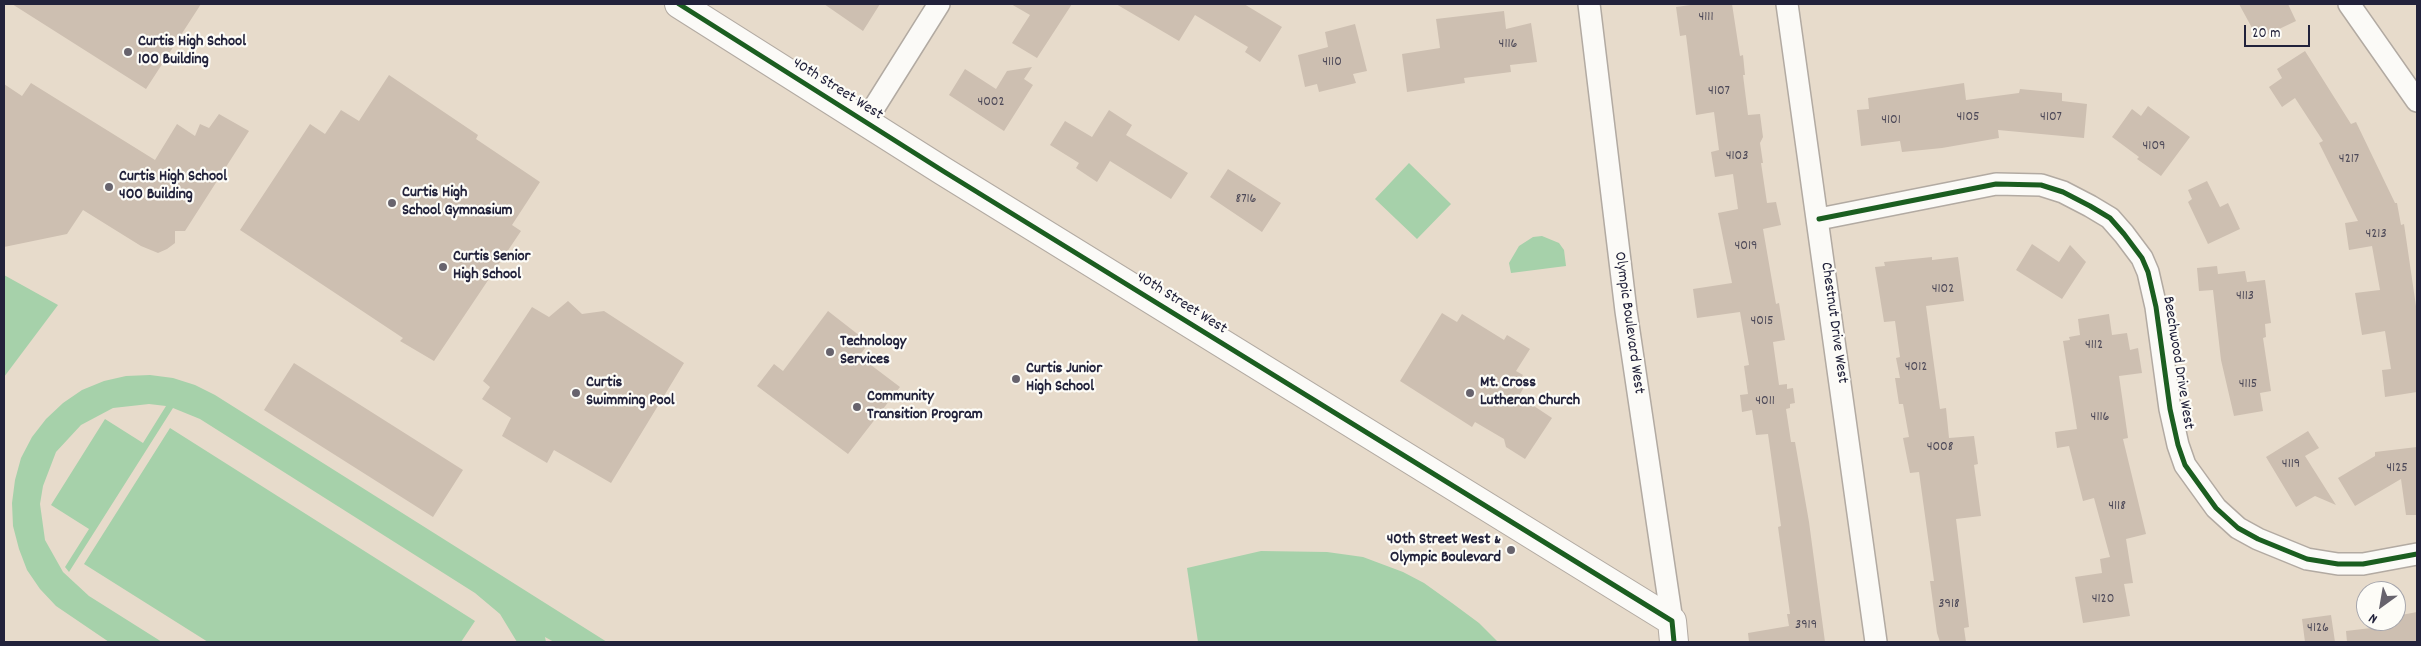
<!DOCTYPE html>
<html>
<head>
<meta charset="utf-8">
<style>
	body { margin:0 }
	#map { position:relative; width:2421px; height:646px; overflow:hidden; background:#e7dbcb; font-family:Dekko,sans-serif }
	canvas { display:block }
	.frame { position:absolute; inset:0; border:5px solid #22223b; pointer-events:none }
	.north { position:absolute; left:2356px; top:581px; width:50px; height:50px; box-sizing:border-box; background:#fdfcf7; border:1px solid #a5a5ac; border-radius:50%; rotate:212deg; font-size:14px; font-weight:700; line-height:20px; text-align:center; color:#22223b }
	.north::after { content:''; display:block; margin:auto; width:18px; height:22px; background:#67636d; clip-path:polygon(50% 0,100% 100%,50% 72%,0 100%) }
	.scale { position:absolute; left:2244px; top:25px; width:66px; height:22px; box-sizing:border-box; border:2px solid #22223b; border-top:0; padding-left:6px; font-size:15px; line-height:18px; white-space:nowrap; color:#22223b; -webkit-text-stroke:4px #fdfcf7; paint-order:stroke }
</style>
</head>
<body>
<div id="map">
<canvas width="2421" height="646"></canvas>
<div class="frame"></div>
<div class="north">N</div>
<div class="scale">20 m</div>
</div>
<script>
const ctx = document.querySelector('canvas').getContext('2d');
ctx.lineJoin = 'round';
function paint(path, color) { ctx.fillStyle = color; ctx.fill(path, 'evenodd'); }
const toPath = rows => new Path2D(rows.map(r => 'M' + r).join(''));
function strokePath(path, color, width, dash) { ctx.strokeStyle = color; ctx.lineWidth = width; ctx.lineCap = dash ? 'butt' : 'round'; ctx.setLineDash(dash || []); ctx.stroke(path); }
function label(font, color, halo, rows, align = 'center') {
  ctx.font = font + ' Dekko,sans-serif'; ctx.lineWidth = 4.5; ctx.setLineDash([]); ctx.textBaseline = 'middle'; ctx.strokeStyle = halo; ctx.fillStyle = color; for (const [text, x, y, turn = 0] of rows) {
    ctx.save(); ctx.translate(x, y); ctx.rotate((+turn || 0) * Math.PI / 180); ctx.textAlign = isNaN(turn) ? turn : align; if (halo) ctx.strokeText(text, 0, 0); ctx.fillText(text, 0, 0); ctx.restore();
  }
}
paint(toPath([
	[1409,163,1451,204,1417,239,1375,199],
	[1542,236,1559,243,1564,250,1566,266,1511,273,1509,263,1519,246,1533,237],
	[4,275,58,305,4,377],
	[150,375,173,378,195,385,215,395,607,642,554,642,545,637,546,642,517,642,500,614,475,593,200,419,173,408,69,572,65,567,89,529,51,505,105,419,143,443,166,406,149,404,113,408,81,425,56,452,43,486,40,504,45,540,63,572,89,596,162,642,109,642,56,606,40,589,27,570,19,549,13,526,12,503,15,480,21,458,32,437,46,419,63,403,82,390,104,381,126,376],
	[170,428,475,621,461,642,208,642,84,564],
	[1261,551,1327,552,1363,557,1403,572,1424,583,1452,603,1479,623,1498,642,1198,642,1187,568]
]), '#a6d1aa');
paint(toPath([
	[12,4,201,4,146,89],
	[824,4,880,4,863,31],
	[1011,4,1072,4,1037,58,1012,43,1030,15],
	[1116,4,1244,4,1282,27,1260,62,1245,52,1248,47,1195,15,1179,41],
	[1698,4,1732,4,1740,56,1743,55,1745,75,1743,75,1748,115,1760,114,1763,137,1760,143,1763,163,1761,163,1767,203,1776,202,1781,225,1763,229,1776,304,1779,303,1785,340,1773,342,1779,385,1787,384,1787,389,1793,388,1795,403,1790,404,1790,408,1786,409,1791,442,1795,442,1809,522,1825,642,1749,642,1748,633,1789,626,1787,614,1790,614,1778,527,1781,526,1768,434,1756,435,1752,410,1742,412,1740,395,1748,394,1744,366,1749,365,1740,312,1697,318,1693,289,1732,283,1718,213,1738,209,1733,174,1715,177,1711,152,1719,150,1714,112,1696,115,1686,35,1680,36,1676,7],
	[2239,4,2288,4,2296,21,2258,39],
	[1504,11,1506,29,1531,23,1537,62,1510,65,1511,72,1464,78,1465,83,1407,92,1402,54,1440,48,1436,19],
	[1355,24,1367,71,1353,74,1356,83,1319,92,1317,84,1305,87,1298,55,1328,47,1325,32],
	[2305,51,2351,124,2356,122,2395,203,2397,203,2401,225,2404,224,2417,313,2417,392,2385,397,2382,370,2391,369,2385,331,2362,335,2355,293,2380,290,2372,246,2349,250,2345,223,2358,221,2319,143,2323,141,2295,98,2282,107,2269,87,2282,78,2277,69],
	[1032,67,1024,79,1033,85,1004,131,949,95,965,69,996,89,1007,71],
	[389,75,478,135,476,139,540,182,512,225,521,231,434,361,400,341,403,338,240,230,310,124,325,134,341,110,359,121],
	[31,83,155,160,177,124,195,136,200,124,209,128,219,114,249,131,185,231,175,231,175,243,167,249,158,253,141,246,83,210,67,234,4,247,4,84,22,96],
	[1964,83,1966,100,2019,93,2020,89,2062,93,2062,101,2087,104,2084,138,1998,130,1999,138,1942,148,1902,152,1900,141,1861,146,1857,110,1869,109,1868,98],
	[2148,106,2190,137,2161,176,2137,159,2139,157,2112,137,2132,109,2141,116],
	[1109,110,1132,125,1126,135,1188,173,1171,199,1110,161,1097,182,1076,168,1079,163,1050,145,1065,121,1092,137],
	[1228,169,1281,203,1262,232,1210,197],
	[2207,181,2220,207,2228,203,2240,229,2208,244,2188,202,2192,199,2188,190],
	[2032,244,2059,262,2070,245,2086,262,2062,299,2016,270],
	[1932,257,1932,260,1958,257,1964,301,1926,306,1940,409,1946,408,1949,438,1974,436,1978,464,1974,465,1981,516,1956,519,1969,627,1964,628,1966,642,1940,642,1937,633,1930,581,1934,581,1919,472,1910,473,1903,438,1909,437,1903,404,1899,404,1895,378,1900,378,1896,358,1900,357,1895,321,1884,322,1875,267,1885,266,1884,262],
	[2217,266,2218,274,2245,271,2247,282,2265,280,2271,323,2265,324,2266,337,2263,338,2271,391,2260,393,2263,411,2234,416,2221,360,2213,290,2199,291,2197,268],
	[568,301,582,314,604,311,684,363,611,483,554,450,547,463,502,436,511,418,482,399,490,387,483,381,532,307,549,317],
	[828,311,869,343,859,356,900,387,848,454,757,386,774,364,783,371],
	[1442,313,1457,322,1462,314,1504,340,1507,335,1530,349,1516,371,1523,375,1519,381,1525,385,1519,396,1552,418,1525,459,1506,447,1504,439,1475,422,1472,427,1400,381],
	[2109,314,2112,335,2127,333,2130,350,2138,348,2142,373,2119,376,2128,438,2123,439,2146,534,2126,539,2133,583,2124,584,2130,616,2083,623,2075,577,2102,573,2100,559,2110,557,2094,498,2083,501,2069,446,2057,448,2055,432,2077,429,2063,341,2070,340,2069,337,2080,335,2078,319],
	[294,363,463,470,433,517,264,410],
	[2308,431,2319,448,2305,456,2336,505,2315,496,2296,507,2266,457],
	[2417,447,2417,515,2406,515,2401,479,2355,506,2338,478,2375,456,2375,452],
	[2417,612,2417,642,2347,642,2346,631,2396,625,2396,616],
	[2331,615,2335,642,2305,642,2302,619]
]), '#cdbfb1');
const minor = toPath([
	[1589,4,1626,311,1672,621],
	[1787,4,1876,642],
	[2349,4,2417,101],
	[865,122,939,4],
	[1819,219,1996,184,2041,185,2063,192,2090,206,2110,218,2124,234,2142,258,2148,272,2156,307,2170,409,2178,445,2185,465,2216,508,2238,528,2258,539,2307,559,2338,564,2363,564,2417,554]
]);
const tertiary = toPath([
	[679,4,943,171,1672,621,1674,642]
]);
strokePath(minor, '#b2aaa2', 24);
strokePath(tertiary, '#b2aaa2', 30);
strokePath(minor, '#fbfaf7', 21);
strokePath(tertiary, '#fbfaf7', 28);
strokePath(toPath([
	[679,4,943,171,1672,621,1674,642],
	[1819,219,1996,184,2041,185,2063,192,2090,206,2110,218,2124,234,2142,258,2148,272,2156,307,2170,409,2178,445,2185,465,2216,508,2238,528,2258,539,2307,559,2338,564,2363,564,2417,554]
]), '#1b5e20', 5);
for (const [x, y, r, color] of [
	[128,52,5,"#67636d"],
	[109,187,5,"#67636d"],
	[392,203,5,"#67636d"],
	[443,267,5,"#67636d"],
	[830,352,5,"#67636d"],
	[1016,379,5,"#67636d"],
	[576,393,5,"#67636d"],
	[1470,393,5,"#67636d"],
	[857,407,5,"#67636d"],
	[1511,550,5,"#67636d"]
]) { const dot = new Path2D(); dot.arc(x, y, r, 0, 2 * Math.PI); ctx.fillStyle = color; ctx.fill(dot); strokePath(dot, '#fdfcf7', 2); }
label('14px', '#4d4958', null, [
	["4111",1706,18],
	["4116",1508,45],
	["4110",1332,63],
	["4107",1719,92],
	["4002",991,103],
	["4105",1968,118],
	["4107",2051,118],
	["4101",1891,121],
	["4109",2154,147],
	["4103",1737,157],
	["4217",2349,160],
	["8716",1246,200],
	["4213",2376,235],
	["4019",1746,247],
	["4102",1943,290],
	["4113",2245,297],
	["4015",1762,322],
	["4112",2094,346],
	["4012",1916,368],
	["4115",2248,385],
	["4011",1765,402],
	["4116",2100,418],
	["4008",1940,448],
	["4119",2291,465],
	["4125",2397,469],
	["4118",2117,507],
	["4120",2103,600],
	["3918",1949,605],
	["3919",1806,626],
	["4126",2318,629]
]);
label('bold 16px', '#22223b', '#fdfcf7', [
	["Curtis High School",138,43],
	["100 Building",138,61],
	["Curtis High School",119,178],
	["400 Building",119,196],
	["Curtis High",402,194],
	["School Gymnasium",402,212],
	["Curtis Senior",453,258],
	["High School",453,276],
	["Technology",840,343],
	["Services",840,361],
	["Curtis Junior",1026,370],
	["High School",1026,388],
	["Curtis",586,384],
	["Swimming Pool",586,402],
	["Mt. Cross",1480,384],
	["Lutheran Church",1480,402],
	["Community",867,398],
	["Transition Program",867,416],
	["40th Street West &",1501,541,"right"],
	["Olympic Boulevard",1501,559,"right"]
], 'left');
label('16px', '#22223b', '#fdfcf7', [
	["40th Street West",837,90,32],
	["40th Street West",1181,304,32],
	["Olympic Boulevard West",1628,323,82],
	["Chestnut Drive West",1833,323,82],
	["Beechwood Drive West",2177,363,81]
]);
</script>
</body>
</html>
